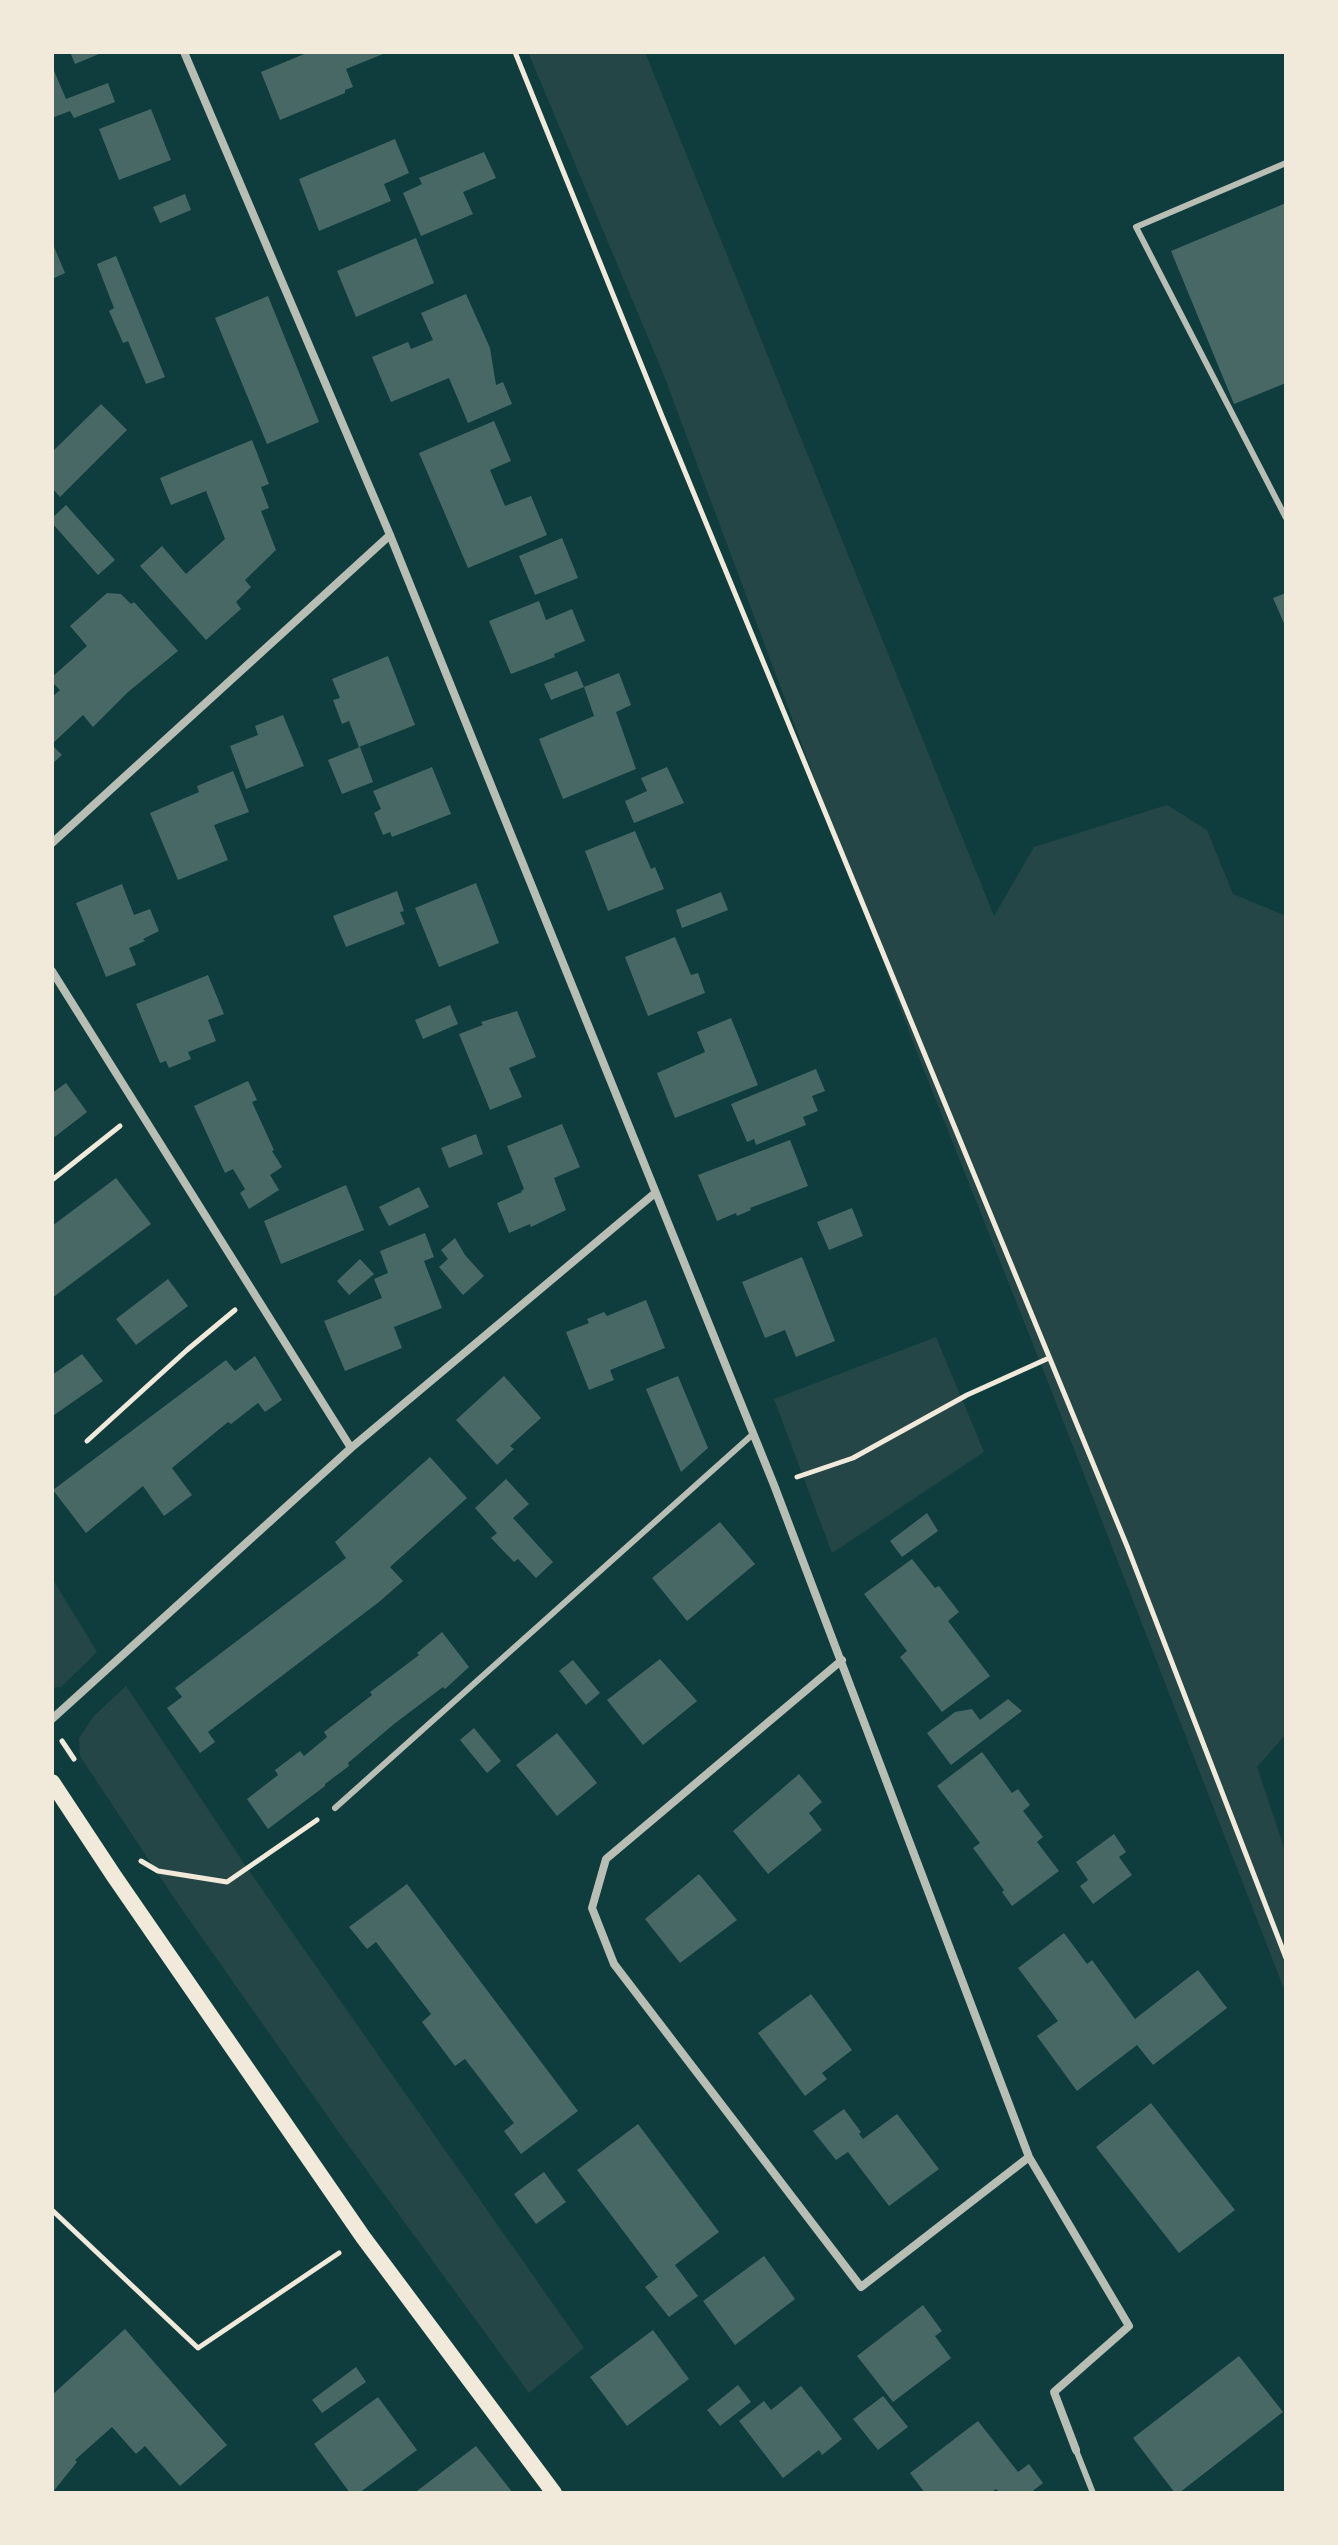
<!DOCTYPE html>
<html>
<head>
<meta charset="utf-8">
<style>
	body { margin:0 }
	#map { position:relative; width:1338px; height:2545px; overflow:hidden; background:#0f3d3e; font-family:Lora,serif }
	canvas { display:block }
	.frame { position:absolute; inset:0; border:54px solid #f1e9da; pointer-events:none }
</style>
</head>
<body>
<div id="map">
<canvas width="1338" height="2545"></canvas>
<div class="frame"></div>
</div>
<script>
const ctx = document.querySelector('canvas').getContext('2d');
ctx.lineJoin = 'round';
function paint(path, color) { ctx.fillStyle = color; ctx.fill(path, 'evenodd'); }
const toPath = rows => new Path2D(rows.map(r => 'M' + r).join(''));
function strokePath(path, color, width, dash) { ctx.strokeStyle = color; ctx.lineWidth = width; ctx.lineCap = dash ? 'butt' : 'round'; ctx.setLineDash(dash || []); ctx.stroke(path); }
paint(toPath([
	[528,52,645,52,994,916,1034,847,1167,805,1207,830,1233,894,1286,916,1286,1734,1257,1767,1286,1854,1286,1994,1046,1377,918,1055,663,373],
	[936,1337,984,1452,832,1553,774,1399],
	[52,1578,97,1652,61,1687,52,1688],
	[126,1686,247,1868,584,2348,529,2393,338,2131,174,1898,80,1756,79,1738,94,1716]
]), '#244646');
paint(toPath([
	[70,52,104,52,75,64],
	[309,52,388,52,346,69,353,87,345,90,345,93,280,120,261,72],
	[52,66,66,99,108,83,115,102,74,118,70,111,52,118],
	[151,109,171,160,119,180,99,129],
	[395,139,409,173,384,184,391,201,319,231,299,179],
	[484,152,496,178,463,192,473,214,421,236,403,193,422,184,419,178],
	[185,194,191,210,160,223,153,207],
	[1286,203,1286,383,1234,404,1171,251],
	[416,238,434,283,356,317,337,271],
	[52,242,65,273,52,279],
	[116,256,165,377,146,384,128,341,123,343,109,311,114,308,97,264],
	[466,294,490,348,496,385,503,382,512,404,468,423,449,378,391,402,372,357,408,342,411,349,433,340,421,313],
	[268,296,319,422,267,444,215,318],
	[101,404,127,430,60,497,52,488,52,452],
	[494,421,511,461,490,470,505,506,531,496,547,535,468,568,419,453],
	[252,440,269,484,261,487,269,508,261,511,276,550,245,580,251,587,236,602,241,609,206,640,140,566,162,546,186,574,225,539,206,491,171,505,160,478],
	[66,505,115,560,98,575,52,523,52,518],
	[562,538,578,578,535,595,519,556],
	[107,593,121,594,131,604,134,602,178,651,128,692,93,727,83,715,52,744,52,697,60,690,52,682,52,677,87,646,70,626],
	[1286,593,1286,628,1273,598],
	[539,601,546,620,572,609,585,641,554,654,555,657,511,674,489,621],
	[388,656,415,725,359,747,349,721,342,724,333,700,340,698,332,679],
	[577,671,584,687,551,700,544,684],
	[619,673,631,705,616,712,636,769,563,799,539,739,594,716,584,687],
	[283,715,304,766,246,789,230,746,258,735,255,726],
	[52,745,62,755,52,764],
	[360,747,373,782,342,794,328,760],
	[432,767,451,814,392,837,390,832,383,835,374,813,381,809,373,791],
	[667,767,684,803,634,823,625,801,647,791,641,778],
	[233,771,249,812,214,825,228,860,178,880,150,813,199,792,197,786],
	[635,831,651,869,655,867,664,889,608,911,585,851],
	[476,883,499,943,439,967,415,908],
	[122,884,134,915,150,909,159,931,143,939,145,941,129,948,136,965,106,977,76,903],
	[397,891,404,911,400,912,405,924,346,947,333,916],
	[721,892,728,910,682,928,676,910],
	[675,937,691,975,698,973,705,993,648,1016,625,957],
	[208,975,224,1014,208,1020,216,1041,188,1052,191,1059,169,1068,166,1061,160,1063,136,1004],
	[450,1005,458,1024,423,1039,415,1020],
	[517,1011,536,1057,509,1068,522,1097,490,1110,459,1034,483,1025,481,1022],
	[731,1018,758,1085,675,1118,657,1073,705,1052,697,1032],
	[816,1069,825,1091,812,1096,818,1111,803,1117,806,1125,756,1145,754,1139,747,1142,731,1104],
	[248,1081,257,1100,252,1102,274,1150,272,1151,282,1167,270,1175,279,1190,249,1209,240,1193,245,1189,233,1169,225,1173,194,1106],
	[66,1083,87,1112,52,1139,52,1093],
	[562,1124,580,1167,554,1178,566,1210,531,1227,530,1224,509,1233,497,1203,522,1192,521,1191,524,1189,507,1146],
	[476,1134,483,1154,449,1168,441,1148],
	[790,1140,808,1186,750,1208,751,1210,737,1216,736,1213,717,1221,698,1175],
	[116,1178,151,1224,52,1298,52,1226],
	[346,1185,364,1230,281,1264,264,1221],
	[419,1187,429,1207,389,1226,379,1207],
	[852,1208,863,1236,829,1250,817,1222],
	[425,1233,434,1257,424,1261,442,1308,394,1327,402,1348,345,1371,324,1321,382,1298,374,1279,388,1273,380,1251],
	[455,1238,465,1255,484,1276,463,1295,439,1267,448,1259,441,1250],
	[802,1257,835,1341,796,1357,785,1330,765,1338,742,1282],
	[360,1259,374,1274,349,1295,337,1281],
	[168,1279,188,1306,136,1345,116,1319],
	[646,1300,665,1348,610,1370,614,1380,589,1390,566,1332,589,1323,587,1319,604,1312,607,1316],
	[82,1354,103,1381,54,1415,52,1412,52,1375],
	[255,1356,282,1400,265,1412,258,1403,231,1424,228,1422,172,1468,192,1495,164,1516,143,1486,86,1533,53,1490,226,1360,235,1371],
	[504,1376,541,1418,510,1446,514,1449,497,1465,456,1420],
	[678,1376,708,1448,681,1472,646,1389],
	[430,1457,467,1498,390,1567,403,1581,379,1602,208,1732,215,1742,200,1753,167,1708,182,1697,175,1688,346,1558,335,1542],
	[506,1479,529,1504,513,1518,553,1562,536,1578,518,1559,514,1562,491,1538,497,1533,475,1508],
	[927,1513,938,1531,902,1557,890,1541],
	[720,1522,755,1564,687,1621,652,1578],
	[912,1559,935,1588,939,1586,959,1612,948,1621,990,1676,942,1712,900,1657,907,1651,864,1594],
	[442,1632,469,1667,445,1689,443,1687,394,1724,348,1763,349,1766,325,1784,325,1786,268,1829,247,1799,278,1775,275,1770,300,1751,304,1756,327,1737,324,1732,372,1695,370,1692,419,1655,417,1653],
	[660,1659,697,1701,643,1745,607,1700],
	[573,1660,600,1693,586,1705,559,1671],
	[1008,1699,1022,1711,951,1765,927,1733,955,1712,972,1709,980,1720],
	[474,1728,501,1761,487,1773,460,1740],
	[557,1733,597,1783,557,1816,516,1765],
	[982,1752,1012,1793,1018,1789,1030,1805,1023,1811,1043,1837,1037,1842,1059,1871,1012,1906,1002,1892,1004,1890,973,1848,980,1843,937,1786],
	[799,1774,822,1802,809,1813,822,1830,768,1874,733,1831],
	[1114,1834,1126,1852,1119,1857,1132,1875,1093,1904,1080,1886,1088,1880,1076,1862],
	[699,1874,737,1920,680,1963,645,1919],
	[407,1884,578,2111,521,2154,504,2131,514,2123,465,2059,455,2066,422,2022,431,2014,376,1942,367,1949,349,1927],
	[1064,1933,1087,1964,1092,1960,1135,2019,1198,1970,1227,2008,1153,2065,1137,2045,1077,2091,1037,2036,1058,2021,1018,1968],
	[811,1994,852,2050,822,2073,827,2079,805,2096,758,2033],
	[1151,2103,1235,2210,1179,2253,1096,2147],
	[844,2109,861,2132,859,2134,863,2139,897,2114,939,2169,889,2206,848,2152,836,2160,813,2131],
	[638,2124,719,2232,675,2265,698,2296,669,2317,645,2287,658,2277,577,2170],
	[544,2172,566,2202,536,2224,514,2194],
	[764,2256,795,2299,735,2345,703,2301],
	[923,2305,942,2331,935,2336,951,2358,893,2402,857,2356],
	[125,2329,227,2445,180,2486,145,2446,136,2454,112,2427,75,2460,77,2462,52,2493,52,2395],
	[653,2330,689,2379,627,2426,590,2377],
	[1239,2356,1283,2412,1179,2493,1175,2493,1133,2438],
	[356,2367,366,2382,322,2413,312,2400],
	[738,2385,751,2402,720,2426,707,2410],
	[801,2386,842,2439,822,2455,819,2450,783,2478,739,2421,764,2401,771,2410],
	[883,2396,908,2427,878,2450,853,2419],
	[378,2397,417,2450,359,2493,350,2493,314,2444],
	[978,2421,1018,2472,1029,2464,1043,2483,1030,2493,1000,2493,996,2489,991,2493,925,2493,910,2473],
	[476,2446,513,2493,419,2493,417,2491]
]), '#486865');
strokePath(toPath([
	[515,52,662,416,1127,1546,1286,1958],
	[52,1180,120,1126],
	[87,1441,187,1350,235,1310],
	[797,1477,853,1458,967,1395,1049,1358],
	[62,1741,74,1759],
	[141,1861,158,1871,227,1882,317,1820],
	[52,2210,198,2348,339,2253]
]), '#f1e9da', 5);
strokePath(toPath([
	[1286,163,1136,227,1286,518],
	[335,1808,752,1435],
	[1076,2450,1093,2493]
]), '#b8beb3', 6);
strokePath(toPath([
	[184,52,390,535,774,1485,1029,2157,1129,2326,1054,2392,1076,2450],
	[52,843,390,535],
	[52,971,351,1448],
	[842,1660,606,1859,592,1908,614,1964,861,2287,1029,2157],
	[52,1719,351,1448,655,1193]
]), '#b8beb3', 8);
strokePath(toPath([
	[52,1782,114,1876,363,2237,554,2493]
]), '#f1e9da', 16);
</script>
</body>
</html>
